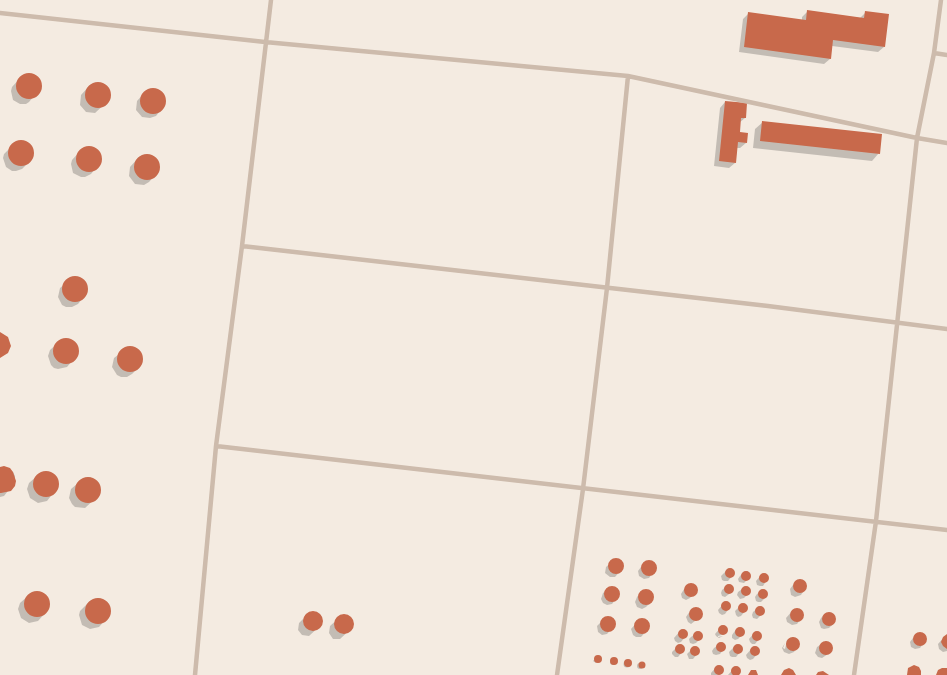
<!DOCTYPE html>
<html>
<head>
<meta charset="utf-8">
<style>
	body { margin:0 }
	canvas { display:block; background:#f4ebe1 }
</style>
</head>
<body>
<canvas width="947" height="675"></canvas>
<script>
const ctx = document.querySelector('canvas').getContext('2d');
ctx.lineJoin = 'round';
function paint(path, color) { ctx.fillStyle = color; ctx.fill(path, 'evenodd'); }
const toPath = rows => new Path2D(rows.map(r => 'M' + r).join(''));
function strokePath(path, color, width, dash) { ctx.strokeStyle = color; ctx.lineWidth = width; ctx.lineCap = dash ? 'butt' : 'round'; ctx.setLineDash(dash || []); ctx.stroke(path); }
paint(toPath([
	[808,11,860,18,866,12,884,47,878,52,832,46,830,59,824,64,739,52,743,19,749,13,802,21,802,17],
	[30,74,38,79,40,89,29,102,26,104,20,104,13,100,11,91,12,87,21,77],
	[100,83,104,85,109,92,109,97,108,101,95,113,86,112,80,105,81,95,90,85,94,84],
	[150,89,156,89,160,91,165,97,164,106,156,116,150,118,142,117,136,110,137,101,146,91],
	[725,102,745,118,739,123,738,132,746,143,740,148,737,148,735,163,729,168,714,166,720,108],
	[763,122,879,153,872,161,753,148,755,129],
	[22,141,27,143,30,146,33,154,31,160,22,169,16,171,12,171,6,167,3,158,4,154,14,144],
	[89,147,97,151,100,159,99,164,91,174,85,177,81,177,73,173,71,164,72,160,81,150],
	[143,155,153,157,158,164,158,172,149,182,144,185,135,184,129,176,130,167,139,157],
	[76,277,82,279,87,286,86,294,78,304,72,307,66,307,62,305,58,297,60,288,72,278],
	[67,339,76,344,78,348,78,354,67,367,58,369,54,368,51,365,48,356,50,350,59,342],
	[131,347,136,349,142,356,141,365,132,374,127,377,121,377,117,375,112,367,114,358,127,348],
	[0,468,13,472,15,476,15,482,4,496,0,497],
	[47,472,52,474,56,477,58,481,58,487,47,501,38,503,30,498,27,489,29,483,38,475],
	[90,477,98,483,100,487,98,496,85,508,75,507,72,504,69,498,71,489,84,478],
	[614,560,620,561,623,565,622,569,615,577,610,577,605,573,606,567],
	[650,562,655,565,655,570,649,578,644,579,639,576,638,571,644,563],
	[731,569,733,571,734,574,728,581,724,581,722,580,721,576,727,570],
	[747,571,750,573,750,576,748,579,744,583,739,582,738,579,740,576,744,572],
	[762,574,768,576,768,578,763,586,760,586,757,585,756,581],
	[801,580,805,583,806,587,801,595,795,597,791,595,790,589,796,581],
	[691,585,695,587,696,591,690,598,686,600,682,598,681,594,686,586],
	[728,585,732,586,733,589,732,592,725,597,722,596,721,593,722,590],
	[612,587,617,590,619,595,612,604,607,605,603,603,601,599,603,593,607,590],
	[745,587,749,588,750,591,748,594,744,598,740,599,737,595,738,592],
	[764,590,767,592,767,595,765,598,761,602,758,602,756,601,755,597,757,594,761,591],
	[646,591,651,593,653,597,650,603,646,607,642,609,637,607,635,602,637,597,640,593],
	[35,592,39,592,47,597,49,606,47,611,38,621,29,623,21,618,18,609,20,603,29,595],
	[99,598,104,600,108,603,110,612,108,617,99,627,90,629,82,625,79,615,80,611,90,601],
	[727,602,730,604,730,607,725,614,722,615,719,613,718,610,724,603],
	[744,604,747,606,747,609,741,616,738,617,736,615,735,611,741,605],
	[760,606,763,607,764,610,763,613,757,619,753,618,752,615,753,612],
	[696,608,700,611,701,614,699,618,691,624,688,622,686,617,688,614,691,610],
	[797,609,801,611,803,616,797,624,792,625,787,622,786,618,793,610],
	[310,612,318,613,322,619,321,625,309,636,302,635,298,630,299,623],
	[830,612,834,615,835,619,833,624,829,628,824,629,821,628,819,622,821,618,825,614],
	[341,616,349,617,353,622,352,628,340,639,333,639,329,633,330,626],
	[610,617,614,620,615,625,607,634,602,635,598,632,597,626,605,618],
	[639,620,644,620,648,622,649,628,641,637,636,637,633,635,631,629],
	[724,626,726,627,727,631,725,634,718,636,718,637,723,636,719,638,716,636,715,634,721,627],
	[737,628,740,628,743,629,744,633,738,639,735,640,732,638,732,635],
	[683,630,686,632,687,635,681,642,678,643,675,641,674,638,680,631],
	[698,632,701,633,702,636,700,639,696,643,693,644,690,643,689,639,691,637],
	[755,632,760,633,761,637,755,644,752,644,750,642,749,639],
	[921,633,925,635,926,640,920,648,915,649,911,647,910,642,916,634],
	[945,636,947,636,947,651,943,652,939,649,938,644],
	[793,637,797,639,799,644,794,652,789,654,784,652,782,648,785,643,783,648,785,649,787,640],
	[826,641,830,643,832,647,831,652,822,658,818,657,815,653,817,647],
	[721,643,724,644,725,648,723,650,720,654,716,655,713,654,712,651,714,648],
	[679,645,684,646,684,650,678,657,675,657,672,654,672,652],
	[739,645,741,647,742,650,736,657,732,657,730,656,729,652,735,646],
	[696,647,698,649,699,652,693,659,689,659,687,654,693,648],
	[752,648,756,648,758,649,759,652,753,659,750,660,747,658,746,655],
	[597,657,600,657,601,659,596,663,593,661],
	'610 662a3 3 0 1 1 6 0a3 3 0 1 1-6 0Z',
	'623.5 664a3.5 3.5 0 1 1 7 0a3.5 3.5 0 1 1-7 0Z',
	'637 666a3 3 0 1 1 6 0a3 3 0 1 1-6 0Z',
	[717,666,720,666,723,668,723,671,720,675,711,675,711,673],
	[737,667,739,669,740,672,738,675,728,675,734,668]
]), '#0003');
paint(toPath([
	[807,10,864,18,865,11,889,14,885,47,833,40,831,59,744,47,748,12,806,20],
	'16 86a13 13 0 1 1 26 0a13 13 0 1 1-26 0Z',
	'85 95a13 13 0 1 1 26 0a13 13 0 1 1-26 0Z',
	'140 101a13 13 0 1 1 26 0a13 13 0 1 1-26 0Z',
	[725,101,747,103,746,118,741,118,740,132,748,133,747,143,738,142,736,163,719,161],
	[762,121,882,134,880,154,760,141],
	'8 153a13 13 0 1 1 26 0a13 13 0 1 1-26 0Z',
	'76 159a13 13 0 1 1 26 0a13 13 0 1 1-26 0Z',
	'134 167a13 13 0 1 1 26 0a13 13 0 1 1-26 0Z',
	'62 289a13 13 0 1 1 26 0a13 13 0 1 1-26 0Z',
	[0,332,8,337,11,346,8,353,0,358],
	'53 351a13 13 0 1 1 26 0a13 13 0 1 1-26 0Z',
	'117 359a13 13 0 1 1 26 0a13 13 0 1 1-26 0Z',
	[4,466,10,468,13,472,16,481,15,486,11,491,1,493,0,493,0,467],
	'33 484a13 13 0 1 1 26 0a13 13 0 1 1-26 0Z',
	'75 490a13 13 0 1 1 26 0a13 13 0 1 1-26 0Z',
	'608 566a8 8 0 1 1 16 0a8 8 0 1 1-16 0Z',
	'641 568a8 8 0 1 1 16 0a8 8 0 1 1-16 0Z',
	'725 573a5 5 0 1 1 10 0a5 5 0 1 1-10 0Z',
	'741 576a5 5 0 1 1 10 0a5 5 0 1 1-10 0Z',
	'759 578a5 5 0 1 1 10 0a5 5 0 1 1-10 0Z',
	'793 586a7 7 0 1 1 14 0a7 7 0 1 1-14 0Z',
	'684 590a7 7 0 1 1 14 0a7 7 0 1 1-14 0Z',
	'724 589a5 5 0 1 1 10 0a5 5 0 1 1-10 0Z',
	'741 591a5 5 0 1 1 10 0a5 5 0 1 1-10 0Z',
	'604 594a8 8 0 1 1 16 0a8 8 0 1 1-16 0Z',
	'758 594a5 5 0 1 1 10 0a5 5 0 1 1-10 0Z',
	'638 597a8 8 0 1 1 16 0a8 8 0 1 1-16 0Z',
	'24 604a13 13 0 1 1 26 0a13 13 0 1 1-26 0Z',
	'85 611a13 13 0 1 1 26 0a13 13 0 1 1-26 0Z',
	'721 606a5 5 0 1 1 10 0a5 5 0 1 1-10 0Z',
	'738 608a5 5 0 1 1 10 0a5 5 0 1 1-10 0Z',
	'755 611a5 5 0 1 1 10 0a5 5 0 1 1-10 0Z',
	'689 614a7 7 0 1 1 14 0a7 7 0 1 1-14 0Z',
	'790 615a7 7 0 1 1 14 0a7 7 0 1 1-14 0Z',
	'303 621a10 10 0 1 1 20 0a10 10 0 1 1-20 0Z',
	'822 619a7 7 0 1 1 14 0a7 7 0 1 1-14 0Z',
	'334 624a10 10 0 1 1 20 0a10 10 0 1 1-20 0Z',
	'600 624a8 8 0 1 1 16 0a8 8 0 1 1-16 0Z',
	'634 626a8 8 0 1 1 16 0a8 8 0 1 1-16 0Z',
	'718 630a5 5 0 1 1 10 0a5 5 0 1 1-10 0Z',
	'735 632a5 5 0 1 1 10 0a5 5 0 1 1-10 0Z',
	'678 634a5 5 0 1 1 10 0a5 5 0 1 1-10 0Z',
	'752 636a5 5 0 1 1 10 0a5 5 0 1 1-10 0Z',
	'693 636a5 5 0 1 1 10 0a5 5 0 1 1-10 0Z',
	'913 639a7 7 0 1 1 14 0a7 7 0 1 1-14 0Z',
	[947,634,947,649,943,646,941,642,943,637],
	'786 644a7 7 0 1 1 14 0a7 7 0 1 1-14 0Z',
	'819 648a7 7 0 1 1 14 0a7 7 0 1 1-14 0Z',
	'716 647a5 5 0 1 1 10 0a5 5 0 1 1-10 0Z',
	'733 649a5 5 0 1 1 10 0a5 5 0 1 1-10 0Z',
	'675 649a5 5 0 1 1 10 0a5 5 0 1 1-10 0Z',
	'750 651a5 5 0 1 1 10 0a5 5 0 1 1-10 0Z',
	'690 651a5 5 0 1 1 10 0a5 5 0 1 1-10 0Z',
	'594 659a4 4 0 1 1 8 0a4 4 0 1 1-8 0Z',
	'610 661a4 4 0 1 1 8 0a4 4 0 1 1-8 0Z',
	'624 663a4 4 0 1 1 8 0a4 4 0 1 1-8 0Z',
	'638.5 665a3.5 3.5 0 1 1 7 0a3.5 3.5 0 1 1-7 0Z',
	'714 670a5 5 0 1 1 10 0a5 5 0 1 1-10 0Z',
	[914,665,919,667,921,671,921,675,907,675,908,668],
	'731 671a5 5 0 1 1 10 0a5 5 0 1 1-10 0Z',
	[789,668,793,670,796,675,781,675,784,670],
	[942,668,947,668,947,675,936,675,938,670],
	[751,670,756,670,758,675,748,675],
	[823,671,829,675,816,675,818,672]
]), '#c8694b');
strokePath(toPath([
	[271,0,242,246,768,306,947,329],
	[0,13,265,42,628,76,917,138,947,143],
	[934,53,947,55],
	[216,446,947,530],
	[195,675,216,446,242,246],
	[557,675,583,489,607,288,628,76],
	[854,675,876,521,917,138,934,53,941,0]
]), '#cdbbac', 4.5);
</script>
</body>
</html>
